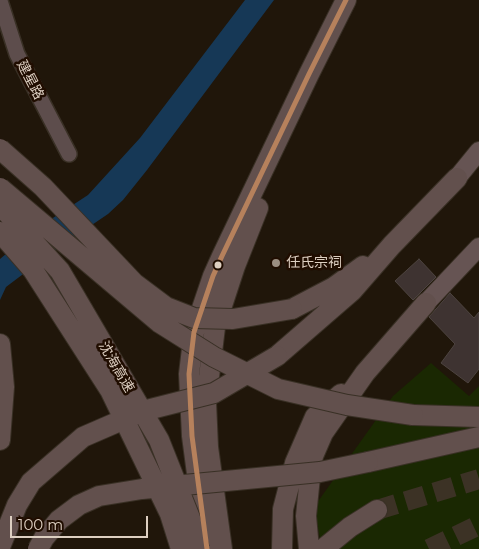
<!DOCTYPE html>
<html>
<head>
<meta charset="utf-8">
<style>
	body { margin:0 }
	#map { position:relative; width:479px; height:549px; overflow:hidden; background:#20160a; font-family:Montserrat,sans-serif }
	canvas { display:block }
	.scale { position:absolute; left:10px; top:516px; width:138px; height:22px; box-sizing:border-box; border:2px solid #ddcfc1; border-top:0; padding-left:6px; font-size:15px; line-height:18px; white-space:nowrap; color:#ddcfc1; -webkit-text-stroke:4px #200d00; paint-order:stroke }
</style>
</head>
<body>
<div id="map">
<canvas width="479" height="549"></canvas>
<div class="scale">100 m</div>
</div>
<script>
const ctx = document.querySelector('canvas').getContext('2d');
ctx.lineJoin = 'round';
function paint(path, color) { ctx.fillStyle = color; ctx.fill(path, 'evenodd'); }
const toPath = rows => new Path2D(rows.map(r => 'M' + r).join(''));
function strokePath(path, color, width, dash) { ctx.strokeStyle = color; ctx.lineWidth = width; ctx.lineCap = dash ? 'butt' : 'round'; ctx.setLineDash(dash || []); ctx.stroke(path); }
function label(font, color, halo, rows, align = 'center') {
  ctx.font = font + ' Montserrat,"Noto Sans SC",sans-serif'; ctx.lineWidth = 5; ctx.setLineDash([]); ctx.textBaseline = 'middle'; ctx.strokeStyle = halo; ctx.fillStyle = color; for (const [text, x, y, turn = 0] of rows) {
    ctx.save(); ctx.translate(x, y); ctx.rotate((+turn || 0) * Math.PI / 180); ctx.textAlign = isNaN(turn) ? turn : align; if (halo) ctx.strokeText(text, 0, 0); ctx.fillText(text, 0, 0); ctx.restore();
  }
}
paint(toPath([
	[431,363,469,396,479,386,479,549,322,549,314,507,393,396]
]), '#1a2802');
paint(toPath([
	[245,0,274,0,147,170,123,200,108,214,55,250,6,287,0,300,0,259,33,231,88,195,140,138]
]), '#163856');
const building = toPath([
	[419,259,436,277,413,300,395,281,419,259],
	[450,293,474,318,479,312,479,369,468,383,441,363,455,344,429,317,450,293]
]);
paint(building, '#3e3331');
strokePath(building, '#4d4440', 1);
strokePath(toPath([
	[377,510,479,479],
	[429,549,479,525]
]), '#3c3225', 20, [20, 10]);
const secondary = toPath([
	[0,1,17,54,69,154]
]);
const primary = toPath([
	[457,178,479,151],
	[426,303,479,247]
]);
const highway = toPath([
	[292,309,334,287,363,266],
	[0,344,4,387,0,440],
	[277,356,352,291,392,245,457,178],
	[413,415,479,417],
	[368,462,479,437],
	[207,549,192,436,189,374,194,332,213,276,222,256,309,74,346,0],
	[222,549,208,447,206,402,215,327,235,266,258,208],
	[282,549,283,509,295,463,315,417,341,394],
	[309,549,306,516,310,477,313,456,323,433,365,373,426,303],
	[323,549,350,527,377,510]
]);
strokePath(secondary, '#393025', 18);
strokePath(primary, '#393025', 20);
strokePath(highway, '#393025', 22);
strokePath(secondary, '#5d4d4c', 15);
strokePath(primary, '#665453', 18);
strokePath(highway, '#62504d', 20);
const highwayBridge = toPath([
	[0,149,43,187,134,283,166,307,194,318,233,319,292,309],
	[0,188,160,323,214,357,278,389,347,405,413,415],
	[0,205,60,271,159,440,190,518,199,549],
	[0,232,33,270,110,390,170,514,181,549],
	[0,547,17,505,31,482,83,437,143,411,214,393,277,356],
	[38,549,44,538,59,520,79,505,99,496,142,489,320,472,368,462]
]);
strokePath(highwayBridge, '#393025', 22, []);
strokePath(highwayBridge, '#62504d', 20);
strokePath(toPath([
	[207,549,192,436,189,374,194,332,213,276,222,256,309,74,346,0]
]), '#b6815c', 5);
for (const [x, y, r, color] of [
	[276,263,5,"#9b8e81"],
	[218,265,4.5,"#ddcfc1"]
]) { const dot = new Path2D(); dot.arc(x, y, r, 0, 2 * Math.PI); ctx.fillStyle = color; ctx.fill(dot); strokePath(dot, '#200d00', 2); }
label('14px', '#ddcfc1', '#200d00', [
	["建星路",30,80,63],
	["沈海高速",116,367,60]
]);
label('14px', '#ddcfc1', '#200d00', [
	["任氏宗祠",286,263]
], 'left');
</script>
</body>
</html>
